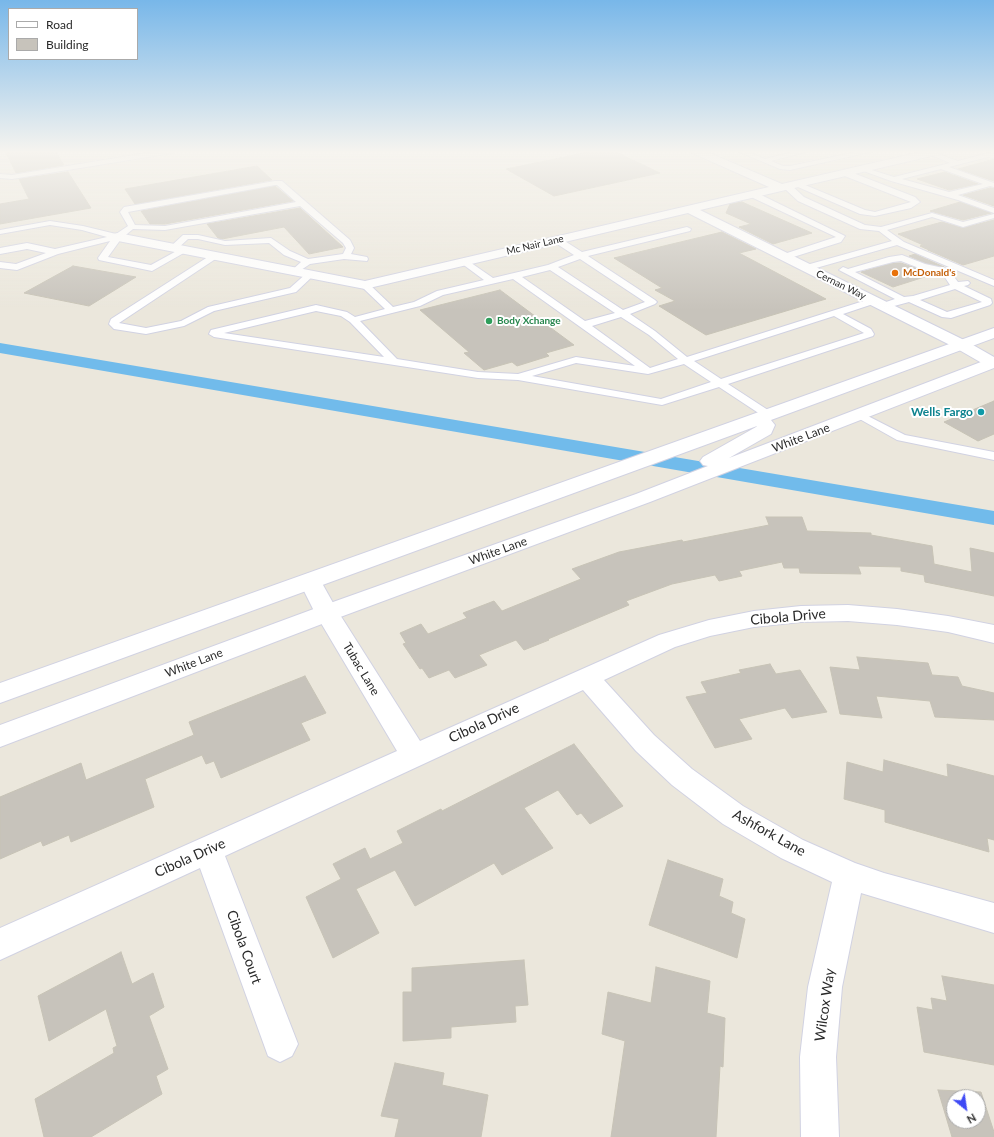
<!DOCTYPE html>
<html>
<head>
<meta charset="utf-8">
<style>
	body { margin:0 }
	#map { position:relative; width:994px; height:1137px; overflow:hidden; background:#ebe7dc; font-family:Lato,sans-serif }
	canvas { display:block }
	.legend { position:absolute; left:8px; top:8px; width:130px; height:52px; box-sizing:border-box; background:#fff; border:1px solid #aaa; margin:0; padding:5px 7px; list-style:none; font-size:12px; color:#2a2a2a }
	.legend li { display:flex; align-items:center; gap:8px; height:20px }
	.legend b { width:20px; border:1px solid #aaa }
	.north { position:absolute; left:946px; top:1089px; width:40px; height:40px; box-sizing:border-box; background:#fff; border:1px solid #aaa; border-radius:50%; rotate:150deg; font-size:11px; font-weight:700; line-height:16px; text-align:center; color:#2a2a2a }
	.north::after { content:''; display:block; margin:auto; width:14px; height:18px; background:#3f4af5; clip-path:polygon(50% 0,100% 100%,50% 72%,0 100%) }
</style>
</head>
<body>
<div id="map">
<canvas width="994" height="1137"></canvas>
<ul class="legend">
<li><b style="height:5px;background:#fff"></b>Road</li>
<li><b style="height:11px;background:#c7c3bb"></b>Building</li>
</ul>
<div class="north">N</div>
</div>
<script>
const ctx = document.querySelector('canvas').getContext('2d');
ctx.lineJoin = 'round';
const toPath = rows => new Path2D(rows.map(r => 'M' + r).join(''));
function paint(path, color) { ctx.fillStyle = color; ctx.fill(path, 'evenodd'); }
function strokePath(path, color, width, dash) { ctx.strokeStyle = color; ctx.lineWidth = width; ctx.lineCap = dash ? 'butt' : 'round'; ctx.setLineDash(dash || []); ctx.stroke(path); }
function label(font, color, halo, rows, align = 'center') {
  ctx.font = font + ' Lato,sans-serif'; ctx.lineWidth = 4; ctx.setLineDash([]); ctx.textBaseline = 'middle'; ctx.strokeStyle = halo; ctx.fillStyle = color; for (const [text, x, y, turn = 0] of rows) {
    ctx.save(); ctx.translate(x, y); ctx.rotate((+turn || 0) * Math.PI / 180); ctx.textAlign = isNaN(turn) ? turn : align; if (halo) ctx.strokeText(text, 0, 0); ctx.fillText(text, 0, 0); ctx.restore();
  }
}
paint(toPath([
	[0,343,994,511,994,525,0,353,0,343]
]), '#71bbeb');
const building = toPath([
	[5,151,55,151,64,165,16,173,5,151],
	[593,151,614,151,660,173,554,196,506,169,593,151],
	[994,159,994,181,958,169,994,159],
	[257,166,272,180,135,204,125,189,257,166],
	[68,172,91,208,0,224,0,204,29,199,19,179,68,172],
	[945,172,978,184,949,190,917,179,945,172],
	[275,186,293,201,165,224,150,224,141,211,275,186],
	[990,188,994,188,994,206,963,195,990,188],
	[742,202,812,233,773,244,739,227,751,224,726,213,730,204,742,202],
	[960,202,991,213,963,220,930,211,960,202],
	[300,208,343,247,309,254,284,227,222,239,218,238,207,224,300,208],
	[994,220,994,256,963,265,928,250,929,250,920,246,923,245,898,234,942,222,963,228,994,220],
	[722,232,756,249,739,253,826,299,706,335,659,306,675,301,655,290,662,288,614,258,722,232],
	[915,254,944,267,925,263,909,256,915,254],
	[893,263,901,263,919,269,937,273,893,287,861,272,893,263],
	[73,266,136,277,89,306,24,293,73,266],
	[500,290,551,328,574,345,546,353,549,356,517,366,512,362,484,370,464,353,469,352,420,310,500,290],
	[994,401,994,434,978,441,944,422,994,401],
	[766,517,802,517,807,531,871,533,871,535,932,546,934,564,972,572,970,548,994,553,994,596,925,582,924,575,901,571,901,567,858,566,861,574,800,573,799,568,784,568,782,562,739,571,742,576,719,581,715,575,672,584,626,601,629,605,548,639,549,640,524,650,516,640,479,655,487,665,455,678,449,670,429,678,422,668,420,669,403,644,406,643,400,633,421,624,428,634,467,618,463,613,494,601,502,611,581,579,572,569,619,552,682,540,683,542,769,525,766,517],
	[857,657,928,663,932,675,958,677,962,686,994,693,994,720,935,717,930,701,876,696,882,718,840,714,830,667,860,670,857,657],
	[770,664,776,674,800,670,827,712,792,718,785,708,739,719,752,739,715,748,686,697,707,693,701,682,741,673,739,670,770,664],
	[305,676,326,713,301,723,310,740,221,778,214,761,206,764,202,755,145,779,154,807,71,842,69,835,43,846,41,841,0,859,0,797,81,763,86,780,194,735,189,722,305,676],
	[574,744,623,806,590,824,581,813,577,815,558,790,524,808,553,848,502,875,494,863,415,906,395,870,356,889,379,933,333,958,306,897,341,879,333,864,365,848,370,859,403,843,397,831,441,809,442,811,574,744],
	[884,760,948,777,947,764,994,776,994,840,987,838,989,852,885,822,885,810,844,799,847,762,883,772,884,760],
	[668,860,723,879,719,896,733,902,731,913,745,919,737,958,649,925,668,860],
	[121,952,132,984,153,973,164,1007,149,1016,168,1069,156,1076,162,1094,91,1137,44,1137,35,1099,114,1053,113,1048,117,1046,106,1009,49,1041,38,996,121,952],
	[524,960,528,1005,515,1006,516,1022,451,1027,451,1038,403,1041,403,992,412,992,412,968,524,960],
	[656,967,710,981,707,1013,725,1018,723,1067,720,1066,716,1137,611,1137,625,1041,602,1034,608,992,651,1003,656,967],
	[942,976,994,985,994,1065,924,1052,917,1007,933,1010,931,998,947,1001,942,976],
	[395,1063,444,1073,442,1085,488,1095,481,1137,395,1137,399,1119,381,1116,395,1063],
	[938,1090,981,1092,994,1132,994,1137,952,1137,938,1090],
	[954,1097,978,1097,978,1121,954,1121,954,1097]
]);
paint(building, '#c7c3bb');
strokePath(building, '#c7c3b6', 1);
const lane = toPath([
	[159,151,176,151,173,153,12,179,0,178,0,174,12,175,159,151],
	[737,151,746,151,765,159,797,151,810,151,771,161,783,166,790,166,861,151,875,151,790,170,780,169,737,151],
	[930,151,958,161,988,153,994,154,994,158,988,157,949,167,994,183,994,187,990,186,958,195,994,208,994,213,958,200,891,181,858,169,862,167,894,177,950,163,929,154,928,153,930,151],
	[941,169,983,184,949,192,902,179,941,169],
	[842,171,848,171,915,197,920,202,911,208,875,216,860,214,791,184,795,182,798,182,865,210,875,212,911,202,842,175,842,171],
	[275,181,282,181,350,240,354,248,351,254,367,257,368,259,367,261,344,259,310,264,295,274,291,271,301,262,284,255,269,243,225,245,198,239,188,239,176,250,170,250,169,248,183,235,198,235,225,241,271,238,290,251,308,259,343,254,346,248,343,243,300,206,165,230,133,229,121,239,108,257,151,265,182,248,185,247,189,250,152,271,99,260,98,258,110,241,58,254,17,270,0,268,0,262,16,264,46,253,27,249,0,254,0,248,27,243,55,249,107,237,82,230,50,225,0,234,0,230,50,221,83,226,116,234,128,226,120,212,124,207,275,181],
	[275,185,277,185,296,202,165,226,135,225,128,212,275,185],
	[784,184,790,184,804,197,865,225,881,227,932,213,963,222,994,214,994,218,963,227,932,217,887,230,904,242,994,280,994,286,897,245,809,270,803,270,802,268,803,266,892,241,879,231,860,229,798,201,784,188,784,184],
	[749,192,755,192,845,236,841,242,787,259,781,259,780,257,781,255,836,237,749,196,749,192],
	[687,227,691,229,690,231,588,256,655,300,657,302,655,304,630,314,655,331,687,357,873,298,878,301,876,303,843,314,871,329,874,334,873,336,728,384,771,412,773,414,771,416,767,417,763,416,719,387,662,405,518,380,478,378,214,337,209,334,211,330,316,305,347,312,355,317,385,309,362,287,360,285,365,282,368,283,393,307,414,302,437,291,484,280,461,263,460,261,464,258,493,278,548,265,574,255,554,242,553,240,554,238,560,238,582,252,687,227],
	[580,259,645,302,623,310,558,267,580,259],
	[550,270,615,313,585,321,522,277,550,270],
	[513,279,635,366,576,357,518,374,478,372,397,359,360,321,420,306,443,295,513,279],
	[316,311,341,316,350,322,384,357,224,333,316,311],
	[834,316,864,333,721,379,694,361,834,316],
	[621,317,649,335,678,359,650,368,592,326,621,317],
	[576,363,648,374,684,364,711,382,661,399,532,376,576,363],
	[214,253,217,254,218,256,217,258,119,323,146,328,181,321,208,307,290,288,308,272,311,271,315,274,296,292,214,311,184,326,146,334,114,329,109,324,111,319,214,253],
	[902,255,925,264,948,269,958,282,968,281,970,283,968,285,964,286,991,299,992,303,990,305,951,318,942,317,909,302,883,309,880,308,878,306,880,304,895,299,839,270,843,267,848,269,889,257,902,255],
	[901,261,919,268,942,273,950,285,913,296,904,297,855,272,893,262,901,261],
	[955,289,982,302,947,312,920,300,955,289],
	[860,412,905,435,994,452,994,460,897,440,856,417,854,415,856,413,860,412]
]);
const street = toPath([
	[691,151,705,151,782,184,925,151,945,151,940,154,700,210,966,341,994,357,994,368,987,366,954,347,688,213,365,289,118,241,113,240,112,237,113,234,118,233,365,281,769,187,692,153,691,151],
	[310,573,318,576,337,610,420,741,659,635,709,620,754,611,801,606,848,605,897,609,948,616,994,625,994,643,948,632,897,625,848,621,801,622,754,627,710,636,675,647,604,680,654,735,692,769,743,806,803,840,855,863,884,873,994,903,994,933,861,893,842,987,836,1057,839,1137,801,1137,800,1057,808,987,832,882,781,858,723,824,672,785,636,751,583,690,225,856,298,1044,292,1056,280,1062,268,1056,200,868,0,960,0,928,397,751,315,613,299,581,302,576,310,573]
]);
const secondary = toPath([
	[994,328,994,338,771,420,775,425,771,434,729,458,994,357,994,368,650,502,335,619,0,747,0,725,319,607,636,494,708,466,703,465,700,461,703,457,756,427,757,426,0,703,0,683,994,328]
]);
strokePath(lane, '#d1d2e2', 2);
strokePath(street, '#d1d2e2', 2);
strokePath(secondary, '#d1d2e2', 2);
paint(lane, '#fff');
paint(street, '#fff');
paint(secondary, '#fff');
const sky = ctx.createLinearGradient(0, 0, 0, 310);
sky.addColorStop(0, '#78b7e9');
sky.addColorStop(0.49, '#f6f4ef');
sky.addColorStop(1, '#f6f4ef00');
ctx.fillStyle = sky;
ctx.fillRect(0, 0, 994, 310);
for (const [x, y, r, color] of [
	[895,273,4,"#e8710a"],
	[489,321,4,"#2e9e5b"],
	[981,412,4,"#0f9aa8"]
]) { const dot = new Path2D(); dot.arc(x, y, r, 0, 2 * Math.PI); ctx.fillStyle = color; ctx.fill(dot); strokePath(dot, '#fff', 1.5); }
label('10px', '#2a2a2a', '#fff', [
	["Mc Nair Lane",535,245,-13],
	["Cernan Way",841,285,26]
]);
label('bold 10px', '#c56008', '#fff', [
	["McDonald's",903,273]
], 'left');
label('bold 10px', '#27864d', '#fff', [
	["Body Xchange",497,321]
], 'left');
label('bold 12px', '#0d838f', '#fff', [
	["Wells Fargo",973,412]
], 'right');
label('12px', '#2a2a2a', '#fff', [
	["White Lane",801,438,-21],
	["White Lane",498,551,-20],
	["White Lane",194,663,-21],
	["Tubac Lane",361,669,59]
]);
label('14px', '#2a2a2a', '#fff', [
	["Cibola Drive",788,617,-5],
	["Cibola Drive",484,723,-25],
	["Ashfork Lane",769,833,29],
	["Cibola Drive",190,858,-24],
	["Cibola Court",244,947,70],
	["Wilcox Way",825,1005,-82]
]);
</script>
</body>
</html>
